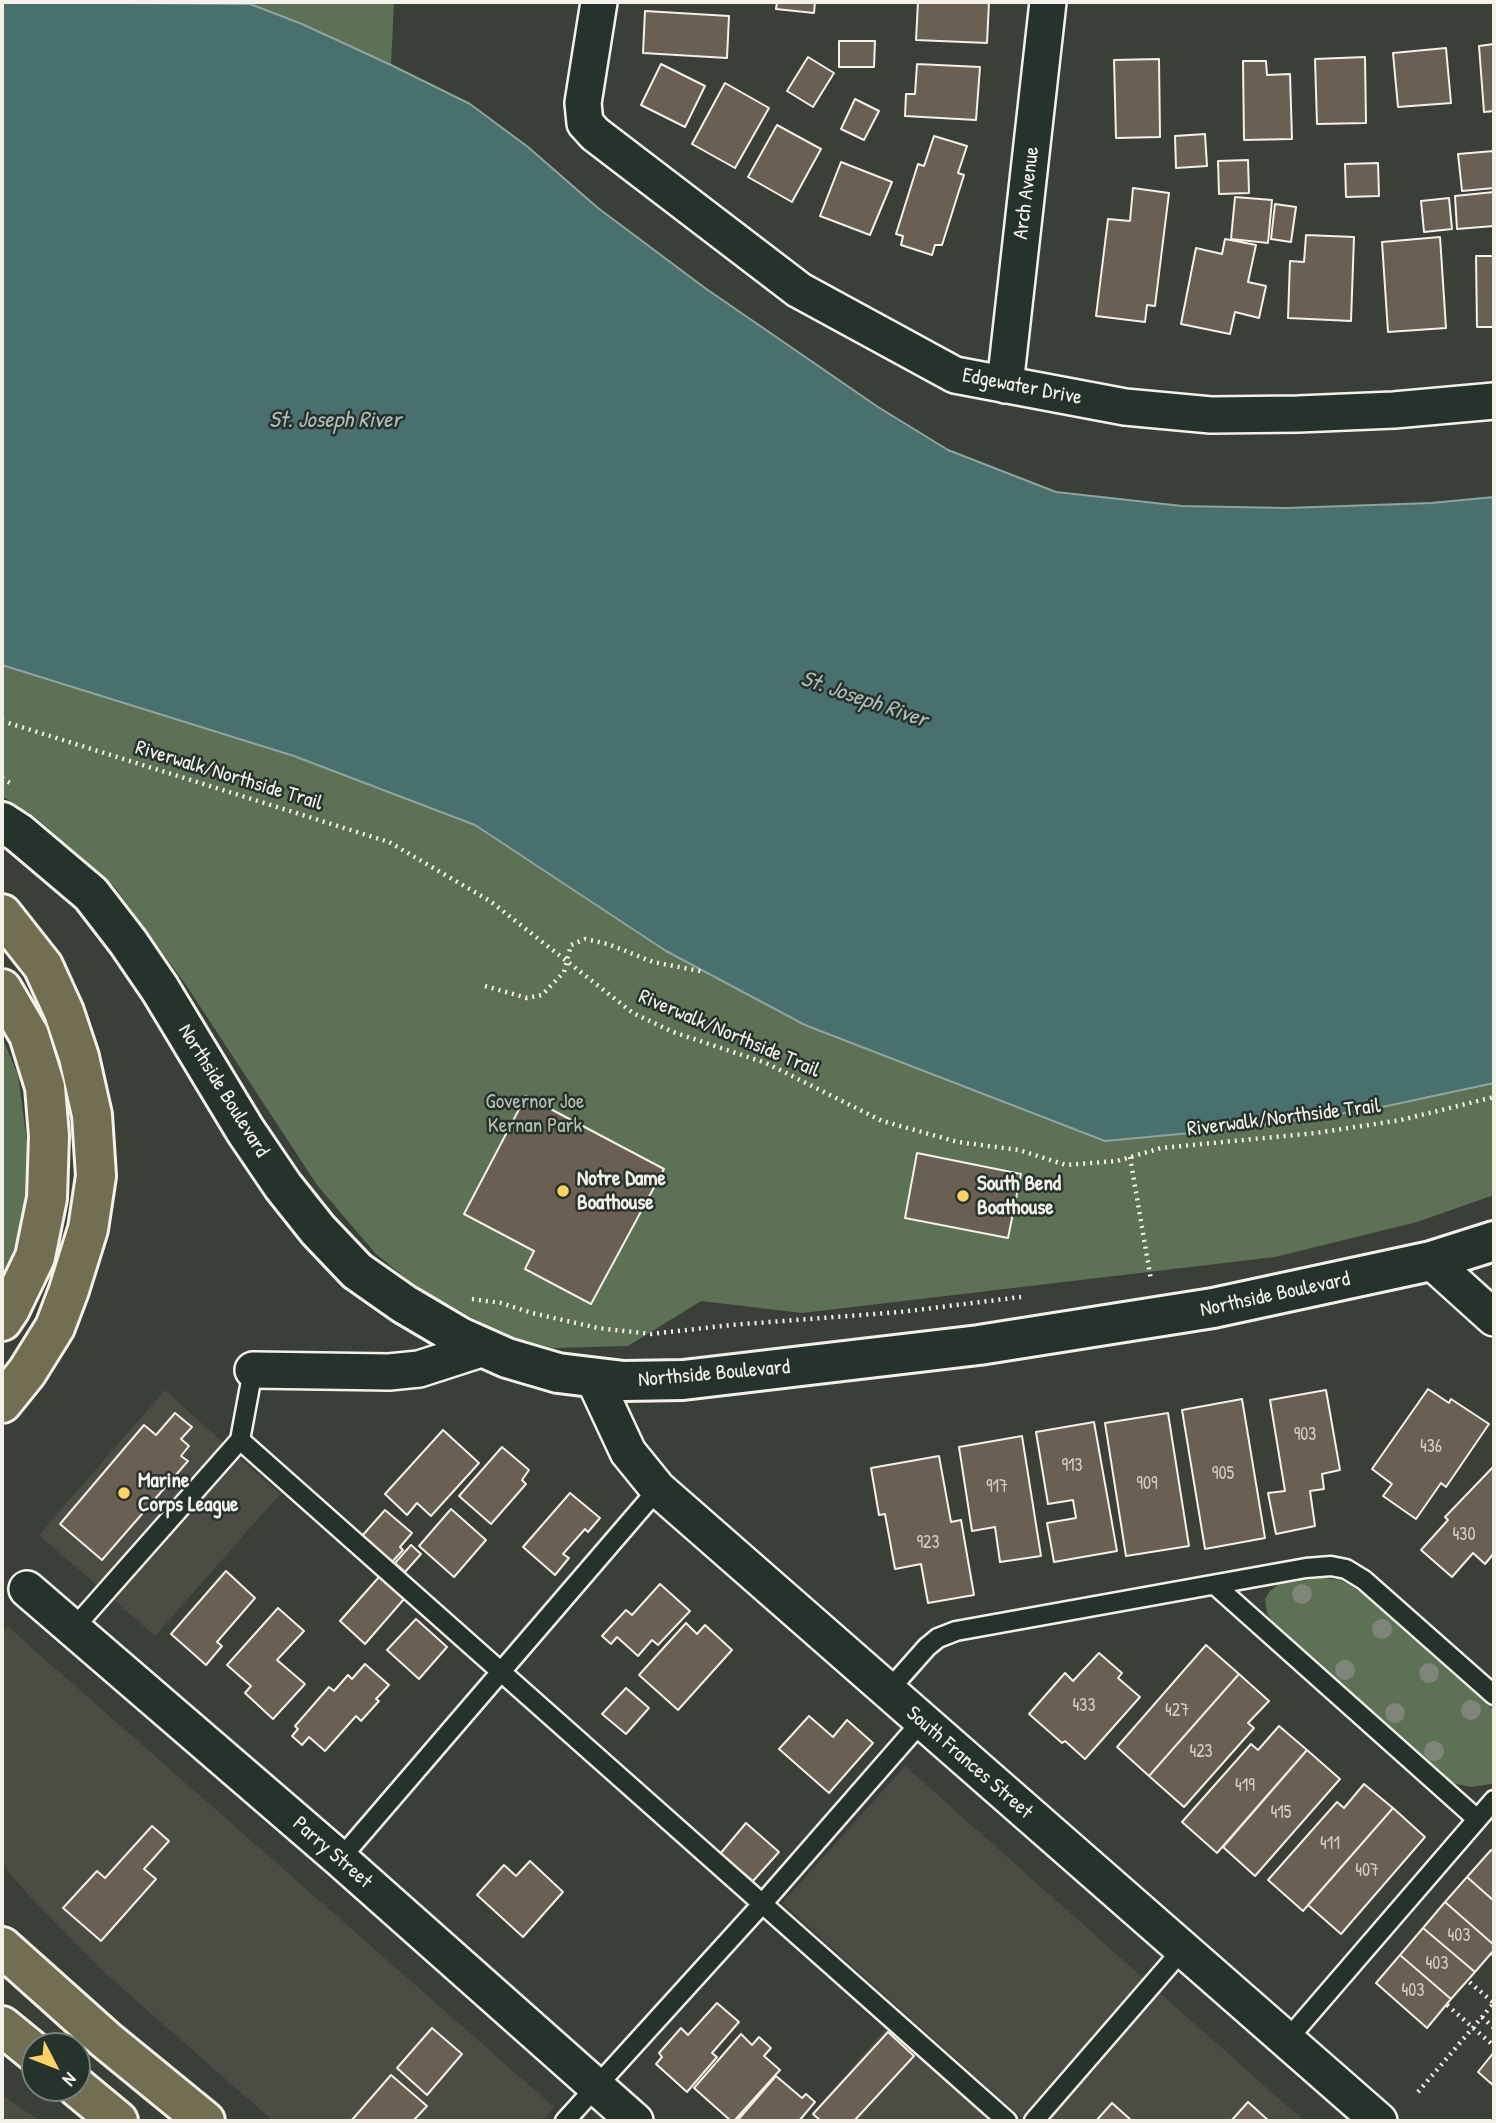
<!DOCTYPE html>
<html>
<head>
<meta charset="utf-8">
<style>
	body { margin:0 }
	#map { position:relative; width:1496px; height:2123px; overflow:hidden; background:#3a4038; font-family:"Patrick Hand",sans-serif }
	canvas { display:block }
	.frame { position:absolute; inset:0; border:4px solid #f4f1e8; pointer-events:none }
	.north { position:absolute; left:21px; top:2032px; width:70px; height:70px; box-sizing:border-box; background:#26332d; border:2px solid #787f78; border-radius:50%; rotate:132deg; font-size:19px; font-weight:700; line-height:28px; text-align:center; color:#f4f1e8 }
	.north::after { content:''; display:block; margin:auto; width:24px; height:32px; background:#ffd166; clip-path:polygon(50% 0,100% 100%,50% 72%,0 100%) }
</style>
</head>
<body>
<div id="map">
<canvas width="1496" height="2123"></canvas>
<div class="frame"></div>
<div class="north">N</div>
</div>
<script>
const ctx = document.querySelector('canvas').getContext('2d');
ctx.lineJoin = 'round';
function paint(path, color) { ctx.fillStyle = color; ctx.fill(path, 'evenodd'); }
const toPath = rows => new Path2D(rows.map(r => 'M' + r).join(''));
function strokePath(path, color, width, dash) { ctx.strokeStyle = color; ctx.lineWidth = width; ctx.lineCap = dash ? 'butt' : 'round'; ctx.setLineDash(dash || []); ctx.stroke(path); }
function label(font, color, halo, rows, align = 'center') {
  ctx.font = font + ' "Patrick Hand",sans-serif'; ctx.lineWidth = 5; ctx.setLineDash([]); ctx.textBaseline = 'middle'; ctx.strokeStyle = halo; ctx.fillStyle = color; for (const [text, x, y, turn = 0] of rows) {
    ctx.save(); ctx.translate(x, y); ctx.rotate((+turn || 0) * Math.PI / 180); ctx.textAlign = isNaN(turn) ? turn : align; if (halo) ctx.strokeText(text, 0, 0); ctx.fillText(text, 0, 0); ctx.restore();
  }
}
paint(toPath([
	[165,1390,280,1494,155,1636,39,1535],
	[7,1626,554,2107,542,2121,273,2121,105,1973,29,1896,2,1864,2,1633],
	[905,1766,1304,2121,1025,2121,782,1903],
	[887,2027,991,2121,805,2121],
	[2,2095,40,2121,2,2121]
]), '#4b4c43');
paint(toPath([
	[172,2,394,2,391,65,302,24],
	[2,665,294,756,475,825,665,951,805,1025,1105,1141,1233,1129,1373,1109,1494,1083,1494,1195,1417,1222,1275,1257,802,1313,701,1301,628,1346,553,1348,507,1337,418,1288,376,1254,317,1185,186,985,114,886,35,817,2,796],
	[2,1037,18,1075,29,1156,24,1218,2,1285],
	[1323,1578,1340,1580,1359,1590,1494,1710,1494,1781,1491,1784,1471,1787,1452,1783,1276,1627,1267,1613,1265,1599,1270,1591,1279,1584]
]), '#5d7154');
const water = toPath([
	[2,2,250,4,302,24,391,65,470,104,528,147,598,208,705,288,878,407,948,450,1056,492,1182,506,1286,508,1431,503,1494,497,1494,1083,1373,1109,1233,1129,1105,1141,805,1025,666,951,475,825,294,756,2,665,2,2]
]);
paint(water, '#4a706e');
strokePath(water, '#8ea49f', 2);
const building = toPath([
	[777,2,815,2,814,13,776,9,777,2],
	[918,2,989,2,987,43,916,40,918,2],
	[645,11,729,16,727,58,643,53,645,11],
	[839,41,875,41,874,67,839,67,839,41],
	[1494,44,1494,111,1484,112,1479,46,1494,44],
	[1446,48,1451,103,1398,107,1393,53,1446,48],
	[808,57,834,73,813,107,787,91,808,57],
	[1365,57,1366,123,1317,124,1315,59,1365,57],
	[1159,59,1160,137,1116,138,1114,60,1159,59],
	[1243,61,1266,61,1267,75,1290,74,1292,139,1244,140,1243,61],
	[661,64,705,86,685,127,641,105,661,64],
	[917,64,980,67,976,120,905,116,906,94,915,94,917,64],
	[725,83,769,108,735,168,692,144,725,83],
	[855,99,879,111,864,140,841,129,855,99],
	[777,125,821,149,792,202,748,177,777,125],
	[1205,134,1207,166,1176,168,1175,136,1205,134],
	[934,136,967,146,958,173,964,175,942,245,935,245,932,255,901,245,903,236,896,234,918,164,924,166,934,136],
	[1494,151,1494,188,1462,191,1458,154,1494,151],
	[1248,160,1249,193,1219,194,1218,161,1248,160],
	[841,162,892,182,870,235,820,216,841,162],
	[1378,163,1379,196,1346,197,1345,164,1378,163],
	[1133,188,1169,193,1155,306,1147,305,1145,322,1096,316,1108,219,1130,221,1133,188],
	[1494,192,1494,226,1457,229,1455,196,1494,192],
	[1235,197,1272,200,1268,243,1231,239,1235,197],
	[1449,198,1452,229,1424,232,1421,201,1449,198],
	[1275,204,1296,207,1291,242,1271,239,1275,204],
	[1306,235,1354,237,1351,321,1288,318,1290,261,1304,262,1306,235],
	[1440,237,1446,328,1388,332,1382,242,1440,237],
	[1225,239,1256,245,1248,282,1266,286,1259,318,1235,312,1230,334,1181,324,1196,248,1222,254,1225,239],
	[1476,256,1494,256,1494,327,1477,327,1476,256],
	[526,1096,664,1169,591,1304,525,1269,534,1251,464,1214,526,1096],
	[917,1153,1021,1174,1008,1238,905,1218,917,1153],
	[1428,1389,1449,1403,1451,1399,1489,1424,1446,1487,1441,1483,1416,1519,1383,1496,1392,1484,1372,1469,1428,1389],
	[1326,1390,1340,1470,1322,1474,1324,1489,1310,1491,1315,1526,1276,1534,1268,1493,1285,1491,1270,1400,1326,1390],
	[1242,1399,1265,1538,1205,1549,1182,1410,1242,1399],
	[175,1413,192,1427,181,1439,189,1446,181,1456,188,1461,102,1560,60,1524,144,1425,156,1435,175,1413],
	[1168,1413,1189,1546,1126,1556,1105,1423,1168,1413],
	[1094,1422,1117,1551,1054,1562,1047,1523,1076,1518,1073,1500,1048,1504,1036,1432,1094,1422],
	[443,1430,479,1463,431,1516,417,1503,407,1515,385,1494,443,1430],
	[1022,1436,1041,1556,1000,1562,995,1527,972,1531,959,1447,1022,1436],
	[502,1447,529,1470,522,1480,526,1484,491,1524,459,1496,502,1447],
	[939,1456,951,1522,961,1520,974,1595,928,1603,921,1564,895,1569,885,1514,879,1515,871,1468,939,1456],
	[1494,1466,1494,1553,1485,1564,1473,1553,1452,1577,1421,1550,1448,1520,1445,1517,1494,1466],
	[570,1493,600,1518,588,1532,585,1529,563,1554,569,1558,555,1575,523,1547,570,1493],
	[451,1509,486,1540,454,1577,419,1546,451,1509],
	[385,1510,412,1533,400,1547,403,1550,392,1562,362,1536,385,1510],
	[411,1545,421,1554,405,1572,395,1563,411,1545],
	[226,1571,255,1598,217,1642,222,1646,206,1665,171,1634,226,1571],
	[379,1577,404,1599,365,1644,340,1621,379,1577],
	[660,1584,690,1611,658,1645,652,1640,638,1656,617,1637,611,1644,602,1636,626,1610,632,1615,660,1584],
	[278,1608,304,1631,277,1660,305,1684,273,1719,245,1693,251,1686,227,1665,278,1608],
	[416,1619,447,1647,419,1679,387,1650,416,1619],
	[686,1623,697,1634,705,1625,732,1650,678,1710,639,1675,686,1623],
	[1206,1645,1239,1674,1149,1776,1117,1747,1206,1645],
	[1099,1653,1122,1673,1118,1678,1140,1697,1085,1759,1065,1741,1062,1743,1029,1714,1065,1673,1073,1681,1099,1653],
	[365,1664,389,1685,376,1699,379,1701,361,1721,356,1716,325,1751,309,1737,302,1745,292,1736,298,1729,295,1726,329,1687,334,1691,348,1675,352,1679,365,1664],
	[1239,1674,1269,1701,1248,1723,1254,1728,1184,1807,1149,1776,1239,1674],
	[626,1688,649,1708,626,1734,602,1714,626,1688],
	[809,1716,833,1737,847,1720,873,1743,829,1793,779,1749,809,1716],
	[1279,1726,1307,1750,1217,1853,1182,1822,1251,1744,1258,1750,1279,1726],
	[1307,1750,1340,1779,1255,1876,1223,1847,1307,1750],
	[1364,1784,1393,1808,1303,1911,1268,1880,1337,1802,1344,1808,1364,1784],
	[1393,1808,1425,1837,1341,1934,1308,1905,1393,1808],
	[746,1823,779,1852,753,1881,720,1854,746,1823],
	[152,1826,169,1841,144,1869,156,1879,101,1941,63,1908,97,1871,105,1878,152,1826],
	[1491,1850,1494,1852,1494,1901,1467,1877,1491,1850],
	[530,1861,563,1892,523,1937,477,1895,504,1865,516,1876,530,1861],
	[1467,1877,1494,1901,1494,1945,1445,1902,1467,1877],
	[1445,1902,1494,1945,1494,1950,1475,1972,1423,1928,1445,1902],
	[1423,1928,1475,1972,1451,1999,1400,1955,1423,1928],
	[1400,1955,1451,1999,1427,2028,1376,1983,1400,1955],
	[717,2003,739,2022,712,2053,717,2057,687,2092,656,2064,662,2057,659,2053,681,2028,688,2035,717,2003],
	[432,2028,462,2054,427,2095,397,2068,432,2028],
	[888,2032,914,2056,854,2121,821,2121,813,2114,888,2032],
	[741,2034,752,2045,759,2037,771,2048,764,2056,780,2070,734,2121,731,2121,694,2088,741,2034],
	[1494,2052,1494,2086,1478,2072,1494,2052],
	[391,2075,427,2106,413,2121,351,2121,391,2075],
	[776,2076,802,2098,806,2094,815,2102,799,2121,737,2121,776,2076],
	[1248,2102,1269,2121,1231,2121,1248,2102],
	[1112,2103,1132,2121,1096,2121,1112,2103]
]);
paint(building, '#695f52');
strokePath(building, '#f4f1e8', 2);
const lane = toPath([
	[253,1370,240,1440,1007,2121],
	[1215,1585,1477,1819],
	[73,1629,240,1440],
	[888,1691,927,1647,938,1638,956,1631,1306,1568,1331,1566,1346,1569,1364,1580,1494,1695],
	[340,1859,658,1489],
	[1287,2040,1494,1800],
	[565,2121,763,1903,922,1721],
	[1034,2121,1183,1949]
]);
const street = toPath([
	[599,2,583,103,585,123,595,134,799,290,955,375,1125,407,1211,415,1298,414,1394,410,1494,401],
	[1005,385,1048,2],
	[1431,1261,1494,1318],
	[253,1370,389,1372,419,1369,484,1348],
	[593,1377,628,1452,658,1489,1379,2121],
	[27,1589,340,1859,635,2121]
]);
const secondary = toPath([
	[2,822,19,833,91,894,128,942,160,989,245,1130,283,1186,318,1230,357,1271,404,1304,460,1337,507,1358,558,1373,624,1381,683,1380,979,1345,1213,1308,1431,1261,1494,1241]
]);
const primary = toPath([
	[2,914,43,966,64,1012,79,1057,92,1115,96,1176,88,1229,69,1290,55,1327,27,1372,2,1403],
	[2,989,29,1035,45,1087,49,1136,47,1198,35,1257,10,1309,2,1321],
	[2,1947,106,2040,205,2121],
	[2,2026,35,2053],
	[77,2087,118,2121]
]);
strokePath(lane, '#f4f1e8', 23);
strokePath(street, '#f4f1e8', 40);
strokePath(secondary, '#f4f1e8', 44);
strokePath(primary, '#f4f1e8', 44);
strokePath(toPath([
	[2,721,389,842,490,901,633,1013,673,1032,766,1063,882,1121,958,1142,1019,1150,1066,1165,1117,1161,1161,1148,1316,1133,1401,1120,1494,1097],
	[2,778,13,785],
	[485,986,527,998,542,995,564,972,571,945,585,939,608,944,653,962,705,972],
	[1130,1157,1151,1280],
	[472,1299,501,1303,532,1313,598,1328,651,1334,731,1325,900,1312,1021,1297],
	[1492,1953,1494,1955],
	[1447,2005,1494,2046],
	[1482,2017,1494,2028],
	[1418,2092,1494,2003,1468,1981]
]), '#f4f1e8', 4.5, [2, 5]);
strokePath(lane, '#26332d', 18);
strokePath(street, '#26332d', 35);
strokePath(secondary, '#26332d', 38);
strokePath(primary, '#726e52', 38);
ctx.fillStyle = '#7f8578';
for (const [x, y] of [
	[1302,1594],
	[1382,1629],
	[1345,1670],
	[1429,1673],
	[1471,1710],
	[1395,1713],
	[1434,1751]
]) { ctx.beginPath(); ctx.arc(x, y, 10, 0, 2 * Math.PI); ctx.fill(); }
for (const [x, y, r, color] of [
	[563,1191,7,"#ffd166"],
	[963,1196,7,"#ffd166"],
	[124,1493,7,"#ffd166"]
]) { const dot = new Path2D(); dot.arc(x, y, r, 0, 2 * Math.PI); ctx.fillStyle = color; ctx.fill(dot); strokePath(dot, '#26332d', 2.5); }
label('18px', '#d1ccc2', null, [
	["903",1305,1435],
	["436",1431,1447],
	["913",1072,1466],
	["905",1223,1474],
	["909",1147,1484],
	["917",997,1487],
	["430",1464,1535],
	["923",928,1543],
	["433",1084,1706],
	["427",1177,1711],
	["423",1201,1752],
	["419",1245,1786],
	["415",1281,1813],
	["411",1330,1844],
	["407",1367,1871],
	["403",1459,1936],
	["403",1437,1964],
	["403",1413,1991]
]);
label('21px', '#f4f1e8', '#26332d', [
	["Arch Avenue",1027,193,-83],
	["Edgewater Drive",1022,387,11],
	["Riverwalk/Northside Trail",229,776,17],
	["Riverwalk/Northside Trail",729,1034,23],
	["Northside Boulevard",223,1091,58],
	["Riverwalk/Northside Trail",1284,1118,-7],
	["Northside Boulevard",1275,1295,-12],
	["Northside Boulevard",714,1374,-5],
	["South Frances Street",969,1763,41],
	["Parry Street",332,1853,41]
]);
label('21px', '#b8bead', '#26332d', [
	["Governor Joe",535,1102],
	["Kernan Park",535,1126]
]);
label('bold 21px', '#f4f1e8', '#26332d', [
	["Notre Dame",577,1179],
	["Boathouse",577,1203],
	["South Bend",977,1184],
	["Boathouse",977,1208],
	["Marine",138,1481],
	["Corps League",138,1505]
], 'left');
label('italic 23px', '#b0bdb7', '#26332d', [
	["St. Joseph River",335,421],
	["St. Joseph River",864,700,19]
]);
</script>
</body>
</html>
